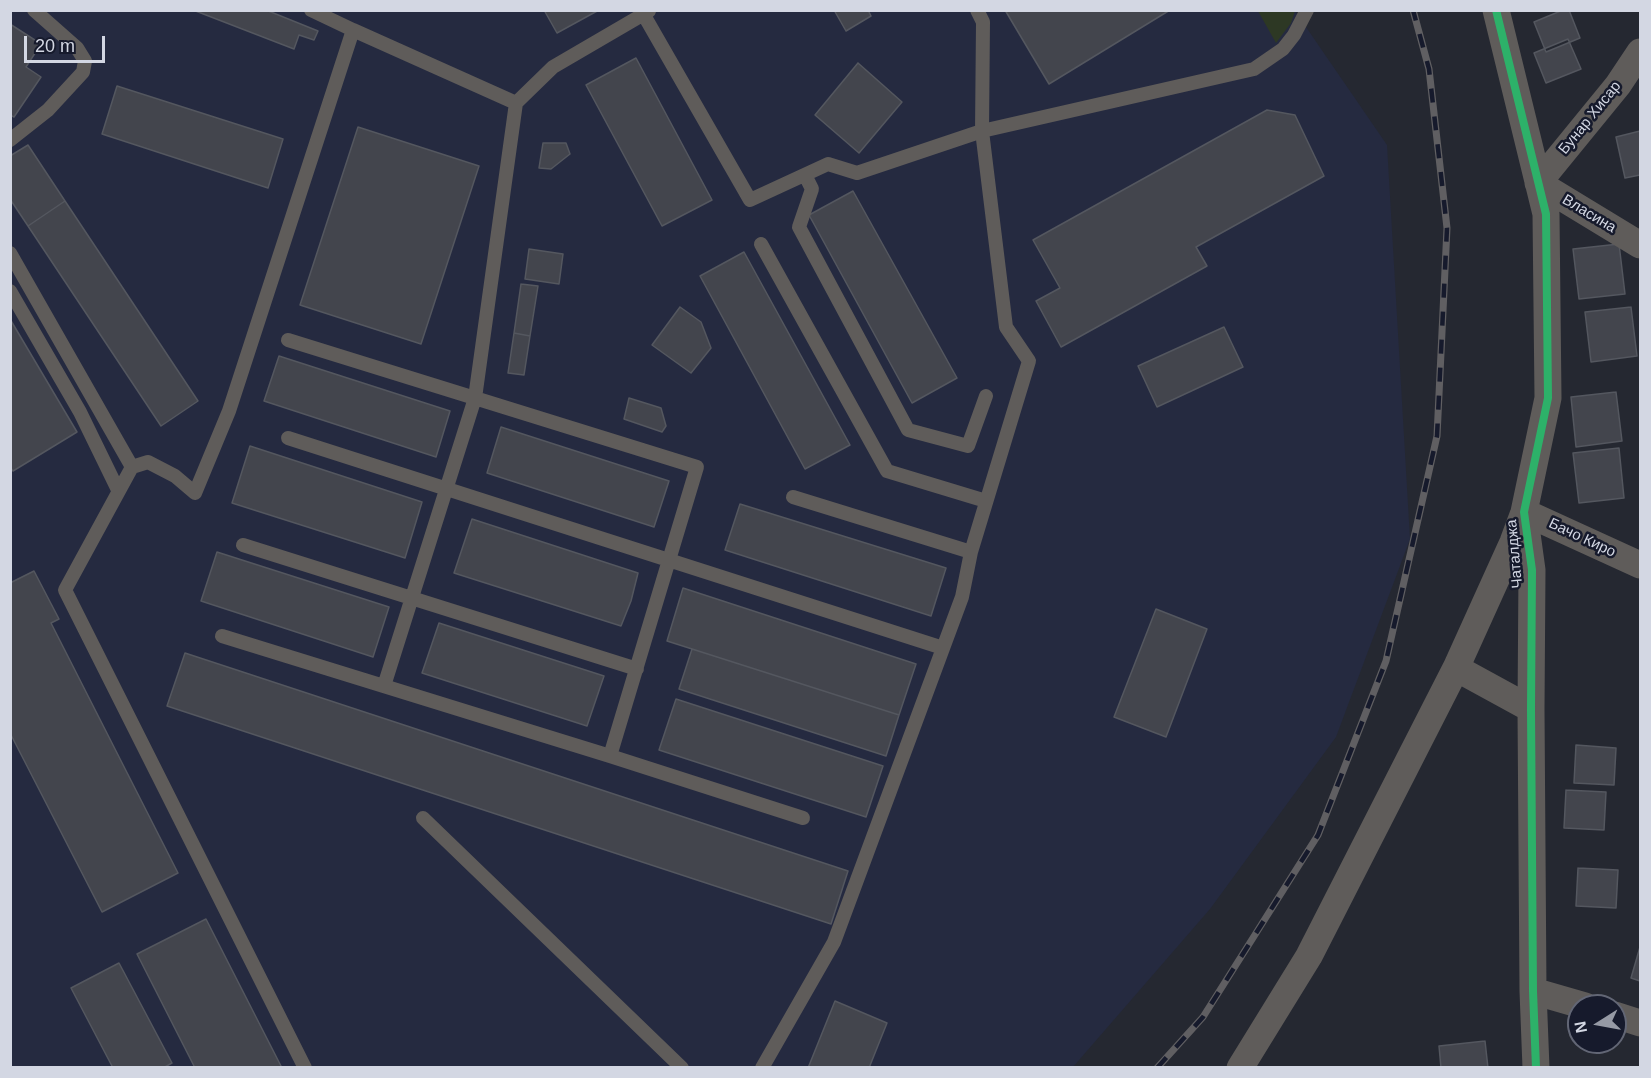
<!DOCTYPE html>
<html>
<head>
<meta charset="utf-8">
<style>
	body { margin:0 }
	#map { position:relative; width:1651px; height:1078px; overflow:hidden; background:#252831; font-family:Arial,sans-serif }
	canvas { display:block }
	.frame { position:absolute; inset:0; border:12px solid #d3d7e3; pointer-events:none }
	.north { position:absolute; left:1567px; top:994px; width:60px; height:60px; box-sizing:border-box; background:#161a2c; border:2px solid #626675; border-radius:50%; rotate:259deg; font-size:16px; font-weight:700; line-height:24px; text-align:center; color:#d3d7e3 }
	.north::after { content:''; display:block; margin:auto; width:21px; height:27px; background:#969aa5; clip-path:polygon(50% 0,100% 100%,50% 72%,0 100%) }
	.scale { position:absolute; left:24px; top:36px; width:81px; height:27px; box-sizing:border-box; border:3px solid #d3d7e3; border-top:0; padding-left:8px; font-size:18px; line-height:21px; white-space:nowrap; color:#d3d7e3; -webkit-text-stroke:4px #161a2c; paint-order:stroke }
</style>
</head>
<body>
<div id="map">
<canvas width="1651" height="1078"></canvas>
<div class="frame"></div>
<div class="north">N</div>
<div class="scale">20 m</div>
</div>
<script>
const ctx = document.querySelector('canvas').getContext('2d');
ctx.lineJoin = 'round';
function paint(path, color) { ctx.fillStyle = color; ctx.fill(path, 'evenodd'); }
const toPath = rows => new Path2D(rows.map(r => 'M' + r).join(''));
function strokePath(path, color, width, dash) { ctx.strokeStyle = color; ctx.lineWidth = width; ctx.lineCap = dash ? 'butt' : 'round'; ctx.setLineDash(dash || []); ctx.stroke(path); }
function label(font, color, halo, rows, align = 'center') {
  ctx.font = font + ' Arial,sans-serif'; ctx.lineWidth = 5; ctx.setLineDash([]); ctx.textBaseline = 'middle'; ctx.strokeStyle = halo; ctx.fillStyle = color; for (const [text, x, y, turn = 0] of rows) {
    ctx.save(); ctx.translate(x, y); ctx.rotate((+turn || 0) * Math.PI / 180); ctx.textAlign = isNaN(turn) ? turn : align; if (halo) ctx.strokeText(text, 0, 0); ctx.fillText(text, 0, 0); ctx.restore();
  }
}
paint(toPath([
	[10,11,1295,11,1387,145,1410,539,1336,737,1210,909,1073,1067,11,1067]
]), '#252a40');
paint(toPath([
	[1258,11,1295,11,1291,23,1276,43]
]), '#2d3824');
const building = toPath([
	[193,10,266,10,318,31,314,40,299,35,294,49,193,10],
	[544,10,599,10,557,33,544,10],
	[834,10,868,10,871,16,846,31,834,10],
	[1005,10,1170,10,1049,84,1005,10],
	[1563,10,1569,10,1580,38,1546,52,1534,22,1563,10],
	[10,24,41,44,26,67,41,77,14,117,10,115,10,24],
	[1568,39,1581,69,1546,83,1534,53,1568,39],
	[636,58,712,200,662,226,586,85,636,58],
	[858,63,902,102,859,153,815,115,858,63],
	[117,86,283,139,268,188,102,134,117,86],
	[1267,110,1295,115,1324,176,1196,247,1207,266,1061,347,1036,301,1060,288,1033,240,1267,110],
	[358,127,479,166,421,344,300,305,358,127],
	[1640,131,1640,175,1625,178,1616,137,1640,131],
	[543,143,566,143,570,154,551,169,539,168,543,143],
	[28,145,65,201,28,226,10,199,10,156,28,145],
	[853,191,957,378,912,403,809,215,853,191],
	[65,201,198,401,161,426,28,226,65,201],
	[1619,244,1625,294,1579,299,1573,249,1619,244],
	[529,249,563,254,559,284,525,279,529,249],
	[744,252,850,445,805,469,700,276,744,252],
	[521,284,538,286,530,336,514,333,521,284],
	[680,307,701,322,711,348,691,373,652,345,680,307],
	[1631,307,1637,356,1591,362,1585,312,1631,307],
	[10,319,77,432,13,471,10,467,10,319],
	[1224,327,1243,367,1157,407,1138,366,1224,327],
	[514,333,530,336,524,375,508,373,514,333],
	[279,356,450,411,436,457,264,401,279,356],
	[1616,392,1622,441,1576,447,1571,397,1616,392],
	[629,398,661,408,666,426,662,432,624,419,629,398],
	[501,427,669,481,654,527,487,473,501,427],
	[250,446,422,502,405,558,232,503,250,446],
	[1619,448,1624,498,1579,503,1573,453,1619,448],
	[740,504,946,568,931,616,725,550,740,504],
	[472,519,638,573,631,601,621,626,454,573,472,519],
	[217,552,389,607,373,657,201,601,217,552],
	[34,571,59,619,51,623,178,873,102,912,10,733,10,583,34,571],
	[683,588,916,664,899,715,667,641,683,588],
	[1156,609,1207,629,1166,737,1114,717,1156,609],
	[439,623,604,676,587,726,422,673,439,623],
	[692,649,899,715,886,756,679,689,692,649],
	[185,653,848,871,831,924,167,706,185,653],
	[676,699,883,766,866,817,659,750,676,699],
	[1576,745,1616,748,1614,785,1574,783,1576,745],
	[1566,790,1606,792,1604,830,1564,828,1566,790],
	[1578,868,1618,870,1616,908,1576,906,1578,868],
	[206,919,282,1068,195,1068,137,954,206,919],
	[1640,947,1640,981,1631,978,1640,947],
	[119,963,172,1063,163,1068,113,1068,71,988,119,963],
	[835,1001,887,1023,869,1068,808,1068,835,1001],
	[1485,1041,1488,1068,1441,1068,1439,1046,1485,1041]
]);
paint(building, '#43454d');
strokePath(building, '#54575f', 1.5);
strokePath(toPath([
	[311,10,353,30],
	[641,10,750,200,828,164,857,173,982,131,1006,327,1029,361,971,552,962,597,834,942,762,1068],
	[977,10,983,22,982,131,1254,69,1283,49,1294,35,1307,10],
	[10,140,48,110,83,72,85,61,77,48,34,10],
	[805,175,812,189,799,227,908,430,968,446,986,396],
	[761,244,887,471,986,501],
	[10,253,132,467],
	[10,291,80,412,118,490],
	[288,340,697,467,610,756],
	[288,438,943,648],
	[793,497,971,552],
	[243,545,637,669],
	[222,636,610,756,803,818],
	[384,686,475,398,516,103,553,67,649,11],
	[423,818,682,1068],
	[305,1068,65,590,132,467,148,462,175,476,195,493,229,411,353,30,516,103]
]), '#5f5c5a', 14);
strokePath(toPath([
	[1496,10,1546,214,1548,398,1524,512,1532,570,1531,709,1533,991,1536,1068],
	[1640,52,1618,85,1538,183,1640,245],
	[1524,512,1640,565],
	[1456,668,1531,709],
	[1533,991,1585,1006],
	[1615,1015,1640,1023],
	[1240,1068,1309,956,1456,668,1513,542,1523,515]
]), '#5f5c5a', 27);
const rail = toPath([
	[1157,1068,1203,1017,1318,835,1386,661,1437,436,1447,228,1429,69,1413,10]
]);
strokePath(rail, '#605f62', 7);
strokePath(rail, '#161a2c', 4.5, [14]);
strokePath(toPath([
	[1496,10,1546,214,1548,398,1524,512,1532,570,1531,709,1533,991,1536,1068]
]), '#2db169', 8);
label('15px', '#d3d7e3', '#161a2c', [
	["Бунар Хисар",1590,118,-51],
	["Власина",1589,214,31],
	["Бачо Киро",1582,538,25],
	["Чаталджа",1515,554,-95]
]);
</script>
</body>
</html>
